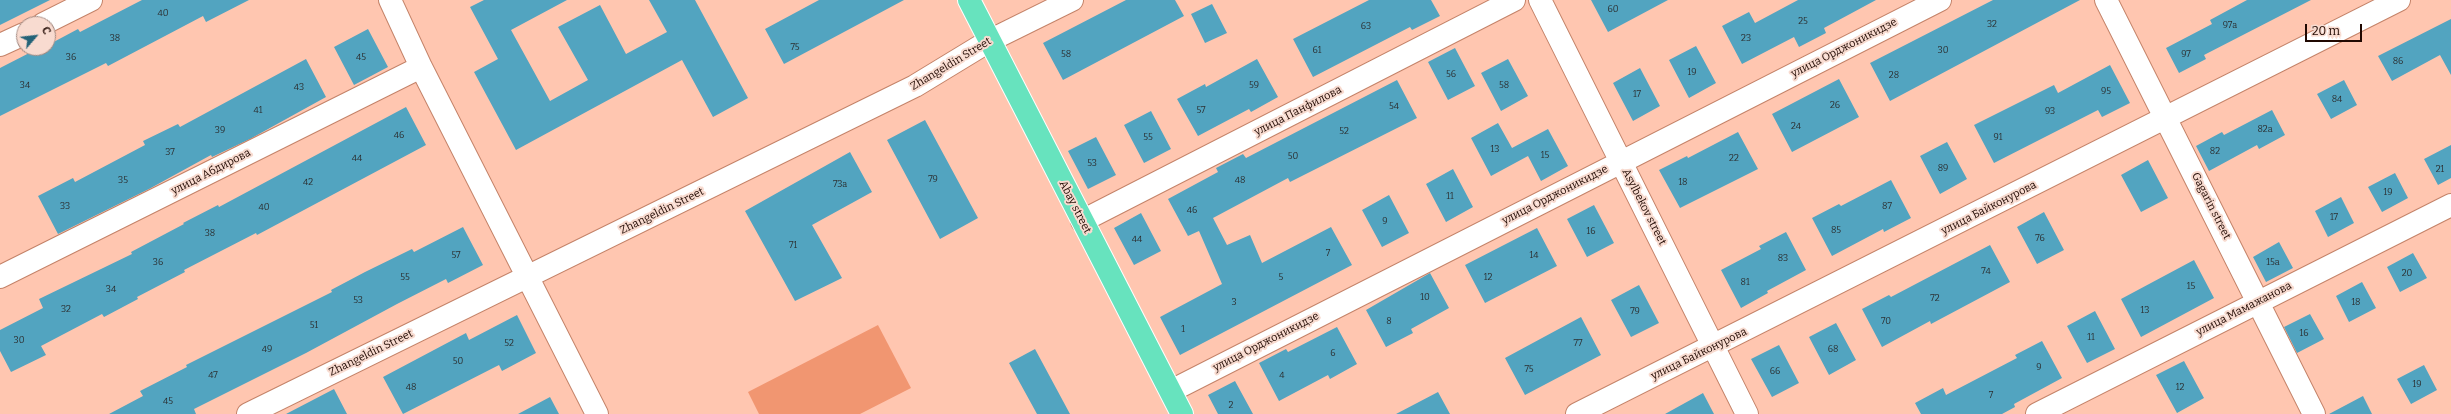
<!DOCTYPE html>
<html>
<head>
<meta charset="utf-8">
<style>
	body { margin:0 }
	#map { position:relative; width:2451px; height:414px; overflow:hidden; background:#ffc6b0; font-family:Bitter,serif }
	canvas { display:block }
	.north { position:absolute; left:16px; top:16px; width:40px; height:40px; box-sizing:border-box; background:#f8dbd0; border:1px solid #a2877e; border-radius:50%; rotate:62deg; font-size:11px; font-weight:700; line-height:16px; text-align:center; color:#200902 }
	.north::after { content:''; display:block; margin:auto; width:14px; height:18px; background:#236378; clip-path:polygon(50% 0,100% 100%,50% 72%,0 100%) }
	.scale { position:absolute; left:2305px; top:24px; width:57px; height:18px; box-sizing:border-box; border:2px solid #200902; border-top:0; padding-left:5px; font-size:12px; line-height:14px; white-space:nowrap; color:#200902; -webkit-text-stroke:3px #f8dbd0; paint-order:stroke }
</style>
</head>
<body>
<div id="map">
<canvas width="2451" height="414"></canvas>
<div class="north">С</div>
<div class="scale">20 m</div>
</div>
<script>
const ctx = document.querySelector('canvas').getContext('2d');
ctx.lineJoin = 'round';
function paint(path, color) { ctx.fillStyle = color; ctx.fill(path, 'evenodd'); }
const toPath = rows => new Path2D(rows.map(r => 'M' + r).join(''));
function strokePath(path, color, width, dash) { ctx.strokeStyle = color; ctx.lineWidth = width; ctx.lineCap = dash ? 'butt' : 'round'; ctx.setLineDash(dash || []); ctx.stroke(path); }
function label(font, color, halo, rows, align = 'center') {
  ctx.font = font + ' Bitter,serif'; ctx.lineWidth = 4; ctx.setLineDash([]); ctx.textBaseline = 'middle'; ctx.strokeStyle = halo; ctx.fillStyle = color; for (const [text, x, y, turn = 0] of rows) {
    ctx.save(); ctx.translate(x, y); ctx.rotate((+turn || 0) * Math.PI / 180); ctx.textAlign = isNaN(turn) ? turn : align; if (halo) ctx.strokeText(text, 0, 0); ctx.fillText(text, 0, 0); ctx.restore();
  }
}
paint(toPath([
	[878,325,911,388,860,414,759,414,748,392]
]), '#f19671');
paint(toPath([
	[0,0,50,0,0,25],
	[142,0,249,0,206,22,203,16,108,66,106,63,0,116,0,68,39,48,48,48,48,45,78,29,80,32],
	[484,0,567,0,511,30,550,101,588,80,558,27,600,5,626,54,667,32,649,0,695,0,748,98,713,117,682,60,516,150,474,72,498,59,470,7],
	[819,0,904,0,784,64,765,29],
	[1126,0,1175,0,1184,16,1063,80,1043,43],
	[1369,0,1431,0,1440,16,1412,30,1410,27,1313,77,1293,39],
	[1591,0,1668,0,1608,32],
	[1798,0,1876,0,1824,28,1826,33,1799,47,1794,37,1742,64,1722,26,1749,12,1755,23],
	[1993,0,2080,0,1890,101,1870,63],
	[2247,0,2311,0,2204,55,2206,59,2179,73,2166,48,2212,24,2210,20],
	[1212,4,1227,33,1205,43,1191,14],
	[2451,19,2451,75,2440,55,2392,81,2378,56],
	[368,29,388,67,354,85,334,47],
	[1696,46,1716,83,1689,98,1669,60],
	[1455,48,1475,86,1448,100,1428,62],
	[306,59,326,97,250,139,212,157,211,155,149,189,58,234,38,196,73,178,75,182,145,145,143,141,178,124,180,127],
	[1257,59,1278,97,1251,112,1249,109,1198,136,1177,99,1205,84,1206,87],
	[1508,59,1528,96,1501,111,1481,73],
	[2110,65,2130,103,2102,117,2098,110,1994,163,1974,125,2054,85,2058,93],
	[1640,68,1660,106,1633,121,1613,83],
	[1839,79,1859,117,1792,152,1772,114],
	[1397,80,1417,118,1290,182,1288,178,1213,218,1227,245,1250,235,1262,263,1331,227,1352,265,1180,355,1160,317,1222,284,1199,231,1188,236,1168,199,1218,172,1216,168,1243,154,1246,158],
	[2344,80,2357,105,2331,119,2317,94],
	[406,107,426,145,257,235,256,233,184,270,185,272,137,297,138,299,104,317,102,314,41,346,46,355,11,372,0,351,0,330,43,308,39,299,132,254,131,252,184,224,183,223,218,205,219,207],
	[2272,110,2285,135,2259,149,2257,145,2209,171,2196,146,2222,132,2224,135],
	[1151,111,1171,149,1144,163,1124,125],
	[925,120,978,218,940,239,887,140],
	[1498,123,1512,148,1548,129,1568,166,1541,181,1528,156,1491,176,1471,138],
	[1738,132,1758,169,1680,208,1659,170,1687,156,1688,158],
	[1096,137,1116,175,1088,189,1068,151],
	[1947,142,1967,179,1940,194,1920,156],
	[2451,145,2451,178,2438,185,2424,159],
	[850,152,872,192,812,225,842,278,795,301,745,211],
	[2148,160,2168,198,2141,212,2121,175],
	[1453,169,1473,207,1446,222,1426,184],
	[2395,173,2408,198,2382,212,2368,187],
	[1891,180,1911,218,1884,232,1883,229,1832,256,1812,218,1839,204,1841,206],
	[1389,195,1409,233,1382,247,1362,210],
	[2341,197,2354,223,2328,237,2315,211],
	[1594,205,1614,243,1587,257,1567,219],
	[2044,212,2064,250,2037,264,2017,227],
	[1141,213,1161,251,1134,265,1114,228],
	[463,227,483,265,448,283,446,279,397,304,306,353,194,409,196,414,109,414,143,396,140,391,187,367,186,365,332,292,331,290,365,272,412,249,414,252],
	[1537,228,1557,266,1485,303,1465,265],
	[1786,232,1806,270,1767,291,1768,293,1741,308,1721,270,1761,249,1759,246],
	[2279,242,2293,268,2266,282,2253,257],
	[1990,245,2010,282,1931,324,1930,321,1882,347,1862,309,1889,295,1891,297],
	[2413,253,2427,278,2400,292,2387,267],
	[2194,260,2214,298,2141,337,2121,299],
	[1430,273,1449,308,1411,329,1413,333,1386,347,1366,310],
	[2362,282,2376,308,2349,322,2336,296],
	[1639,285,1659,323,1631,337,1611,300],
	[2095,311,2115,349,2087,363,2067,326],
	[2310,314,2324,339,2297,353,2284,327],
	[517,315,536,353,502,371,499,365,403,414,383,377,466,333,469,340],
	[1581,317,1601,355,1525,395,1505,358],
	[1836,323,1856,360,1829,375,1809,337],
	[1337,327,1357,364,1330,379,1328,375,1279,401,1259,363,1286,349,1288,352],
	[2042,341,2062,378,2014,404,2015,407,2002,414,1921,414,1915,403,1943,388,1946,395,2017,358,2015,355],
	[1779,345,1799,383,1772,397,1751,359],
	[1035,349,1070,414,1037,414,1009,363],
	[2184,361,2204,398,2177,413,2156,375],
	[2424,365,2437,390,2411,404,2397,379],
	[1235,381,1253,414,1218,414,1208,395],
	[334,389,347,414,286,414],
	[1438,392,1450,414,1396,414],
	[1703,393,1714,414,1665,414],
	[2363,396,2372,414,2329,414],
	[550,397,559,414,518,414]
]), '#52a4c0');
const minor = toPath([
	[390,0,421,67,597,414],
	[1540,0,1747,414],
	[2106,0,2314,414],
	[43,24,91,0],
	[0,45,24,34],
	[1082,221,1514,0],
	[0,277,421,67],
	[1171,391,1940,0],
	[248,414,915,86,989,41,1072,0],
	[1577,414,2399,0],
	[2037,414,2451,205]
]);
const major = toPath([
	[969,0,1182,414]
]);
strokePath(minor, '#c48369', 24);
strokePath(major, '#fff', 24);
strokePath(minor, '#fff', 22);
strokePath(major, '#67e3be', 22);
label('9px', '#2c3032', null, [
	["60",1613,9],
	["40",163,13],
	["25",1803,21],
	["32",1992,24],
	["97а",2230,25],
	["63",1366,26],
	["38",115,38],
	["23",1746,38],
	["75",795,47],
	["61",1317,50],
	["30",1943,50],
	["58",1066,54],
	["97",2186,54],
	["36",71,57],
	["45",361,57],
	["86",2398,61],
	["19",1692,72],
	["56",1451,74],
	["28",1894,75],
	["34",25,85],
	["59",1254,85],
	["58",1504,85],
	["43",299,87],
	["95",2106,91],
	["17",1637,94],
	["84",2337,99],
	["26",1835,105],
	["54",1394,106],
	["41",258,110],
	["57",1201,110],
	["93",2050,111],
	["24",1796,126],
	["82а",2265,129],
	["39",220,130],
	["52",1344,131],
	["46",399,135],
	["55",1148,137],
	["91",1998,137],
	["13",1495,149],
	["82",2215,151],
	["37",170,152],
	["15",1545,155],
	["50",1293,156],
	["44",357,158],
	["22",1734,158],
	["53",1092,163],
	["89",1943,168],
	["21",2440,169],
	["79",933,179],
	["35",123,180],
	["48",1240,180],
	["42",308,182],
	["18",1683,182],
	["73а",840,184],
	["19",2388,192],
	["11",1450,196],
	["33",65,206],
	["87",1887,206],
	["40",264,207],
	["46",1192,210],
	["17",2334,217],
	["9",1385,221],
	["85",1836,230],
	["16",1591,231],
	["38",210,233],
	["76",2040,238],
	["44",1137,239],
	["71",793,245],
	["7",1328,253],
	["57",456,255],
	["14",1534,255],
	["83",1783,258],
	["36",158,262],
	["15а",2273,262],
	["74",1986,271],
	["20",2407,273],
	["55",405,277],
	["5",1281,277],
	["12",1488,277],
	["81",1745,282],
	["15",2191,286],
	["34",111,289],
	["10",1425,297],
	["72",1935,298],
	["53",358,300],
	["3",1234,302],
	["18",2356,302],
	["32",66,309],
	["13",2145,310],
	["79",1635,311],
	["8",1389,321],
	["70",1886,321],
	["51",314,325],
	["1",1183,329],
	["16",2304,333],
	["11",2091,337],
	["30",19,340],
	["52",509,343],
	["77",1578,343],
	["49",267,349],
	["68",1833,349],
	["6",1333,353],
	["50",458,361],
	["9",2039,367],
	["75",1529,369],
	["66",1775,371],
	["47",213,375],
	["4",1282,375],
	["19",2417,384],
	["48",411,387],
	["12",2180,387],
	["7",1991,395],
	["45",168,401],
	["2",1231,405]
]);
label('11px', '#200902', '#f8dbd0', [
	["улица Орджоникидзе",1844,48,-27],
	["Zhangeldin Street",951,64,-31],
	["улица Панфилова",1298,111,-27],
	["улица Абдирова",211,172,-27],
	["улица Орджоникидзе",1555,195,-27],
	["Gagarin street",2211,206,63],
	["Abay street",1075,207,63],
	["Asylbekov street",1644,207,63],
	["улица Байконурова",1989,208,-27],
	["Zhangeldin Street",662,211,-26],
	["улица Мамажанова",2244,309,-27],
	["улица Орджоникидзе",1266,342,-27],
	["Zhangeldin Street",371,353,-26],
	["улица Байконурова",1699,354,-26]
]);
</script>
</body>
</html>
